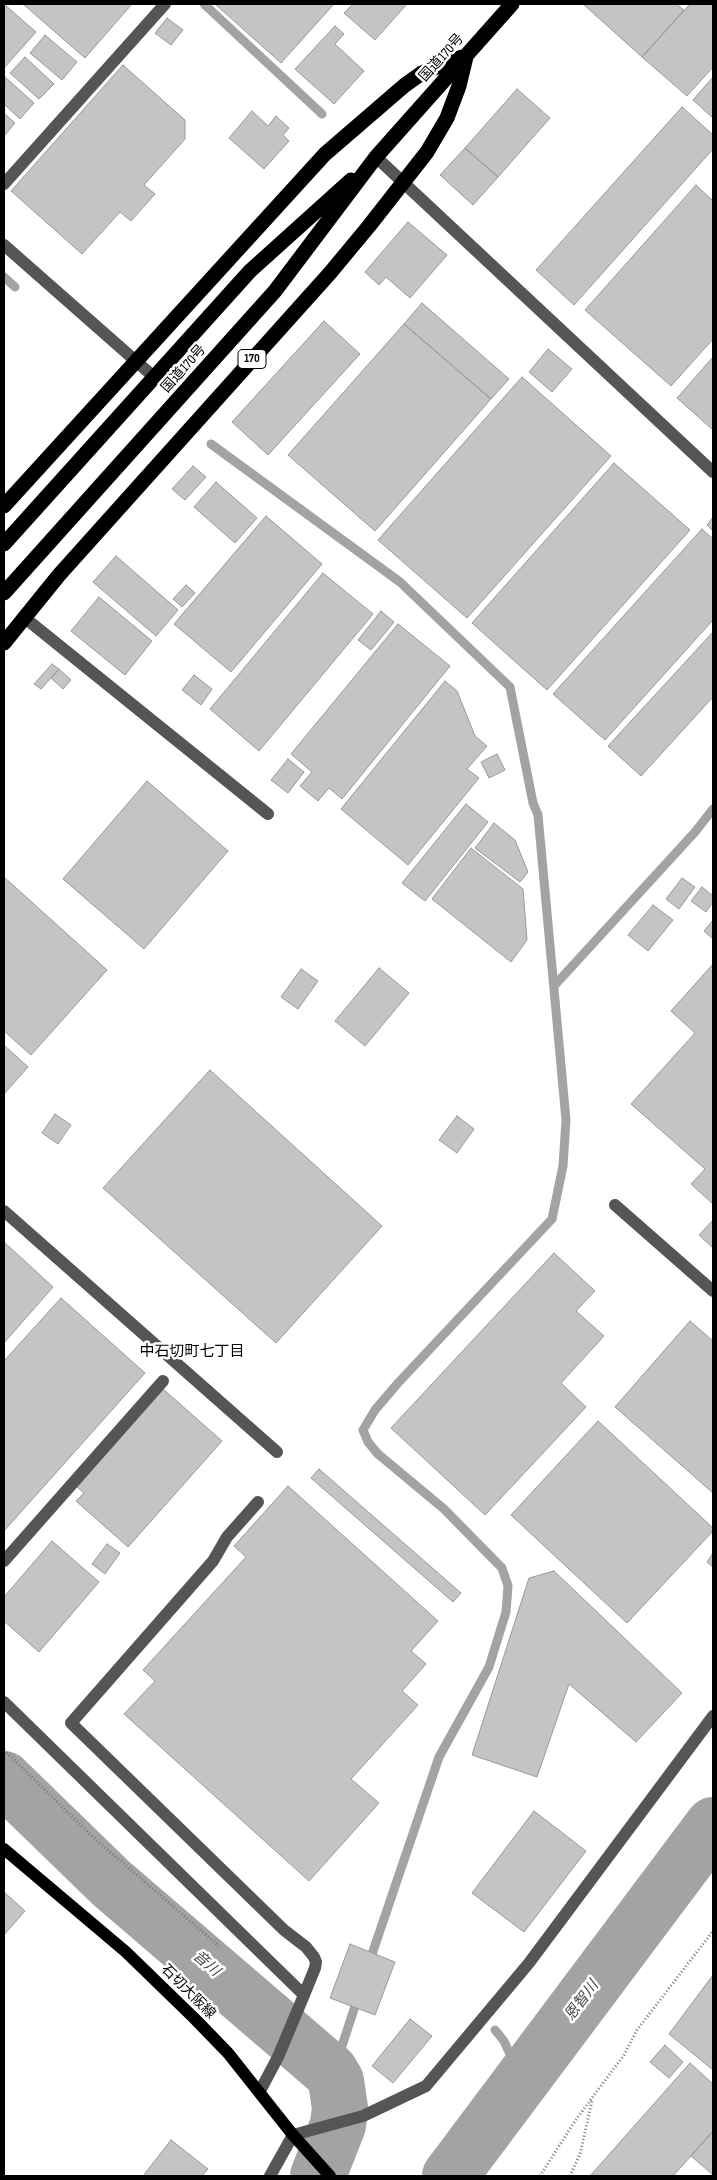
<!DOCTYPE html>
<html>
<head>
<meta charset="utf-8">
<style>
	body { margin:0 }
	#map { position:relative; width:717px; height:2180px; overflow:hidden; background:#fff; font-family:"Sofia Sans Condensed",sans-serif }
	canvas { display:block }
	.frame { position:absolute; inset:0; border:5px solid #000; pointer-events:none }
</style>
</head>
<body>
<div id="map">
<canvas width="717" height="2180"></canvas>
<div class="frame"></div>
</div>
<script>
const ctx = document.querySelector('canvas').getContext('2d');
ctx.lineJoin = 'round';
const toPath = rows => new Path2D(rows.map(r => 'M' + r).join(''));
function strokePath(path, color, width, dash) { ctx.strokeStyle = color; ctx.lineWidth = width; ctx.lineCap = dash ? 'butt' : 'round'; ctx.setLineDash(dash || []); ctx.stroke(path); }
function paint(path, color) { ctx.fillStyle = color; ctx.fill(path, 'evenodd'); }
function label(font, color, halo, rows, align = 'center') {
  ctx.font = font + ' "Sofia Sans Condensed","Noto Sans JP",sans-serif'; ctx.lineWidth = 5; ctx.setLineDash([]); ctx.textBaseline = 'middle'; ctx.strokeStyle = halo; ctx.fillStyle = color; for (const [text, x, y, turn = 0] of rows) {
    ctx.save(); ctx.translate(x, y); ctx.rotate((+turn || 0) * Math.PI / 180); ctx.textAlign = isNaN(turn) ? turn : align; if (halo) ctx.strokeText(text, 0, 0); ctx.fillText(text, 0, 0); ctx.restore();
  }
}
strokePath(toPath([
	[204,4,322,114],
	[4,277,15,287],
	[211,444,400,582,510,687,533,803,538,815,566,1120,563,1166,552,1219,398,1383,375,1410,363,1430,368,1442,378,1454,444,1509,502,1568,508,1586,506,1612,489,1667,439,1757,369,1963],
	[554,986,695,832,713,809],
	[495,2030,504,2041,513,2061,517,2087],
	[307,2051,310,2077],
	[330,2071,340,2052,358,1997]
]), '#a3a3a3', 9);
strokePath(toPath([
	[4,1779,111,1883,330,2071,336,2081,340,2108,338,2125,318,2176],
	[450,2176,713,1825]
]), '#a3a3a3', 56);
const building = toPath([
	[4,4,36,32,4,68,4,4],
	[23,4,132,4,85,58,23,4],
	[215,4,334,4,281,63,215,4],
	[353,4,407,4,375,40,344,13,353,4],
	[583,4,676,4,684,10,642,57,583,4],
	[690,4,713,4,713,67,687,96,642,57,690,4],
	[167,18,183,30,171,45,155,33,167,18],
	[335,26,344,34,335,44,364,71,334,104,295,69,335,26],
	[45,35,77,62,62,80,30,53,45,35],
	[25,57,54,84,39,99,10,73,25,57],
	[123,65,185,120,185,139,144,185,155,194,131,221,120,212,82,254,11,191,123,65],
	[5,77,34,103,20,119,4,104,5,77],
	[713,77,713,118,693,100,713,77],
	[517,89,550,118,498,177,465,148,517,89],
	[682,107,713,135,713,149,574,305,536,270,682,107],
	[252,111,268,126,276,116,289,128,283,135,289,141,264,169,229,138,252,111],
	[4,113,15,123,4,136,4,113],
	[465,148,498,177,473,205,440,175,465,148],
	[696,185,713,201,713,339,671,386,585,310,696,185],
	[408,222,447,255,410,298,386,277,379,285,365,272,408,222],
	[422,303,509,379,491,399,404,324,422,303],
	[324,321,360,354,268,455,232,422,324,321],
	[404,324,491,399,375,531,288,455,404,324],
	[548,349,572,369,552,392,529,372,548,349],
	[713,357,713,430,677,398,713,357],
	[522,377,611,456,467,618,378,540,522,377],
	[614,463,690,530,547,690,472,623,614,463],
	[193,466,206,477,185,500,172,489,193,466],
	[216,482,257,518,235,543,194,507,216,482],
	[266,516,322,564,231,672,174,624,266,516],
	[713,517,713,531,707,525,713,517],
	[702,529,713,539,713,620,605,740,553,694,702,529],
	[116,556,178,610,156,636,93,582,116,556],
	[323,573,373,614,259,751,210,709,323,573],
	[186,585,195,593,182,607,173,599,186,585],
	[99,597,152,641,125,675,71,631,99,597],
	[381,611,394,622,371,650,358,640,381,611],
	[398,624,450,666,342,799,329,788,318,801,300,786,312,772,291,754,398,624],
	[713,632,713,697,641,776,608,746,713,632],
	[52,664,59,669,41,689,34,684,52,664],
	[59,669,71,680,63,689,51,678,59,669],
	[194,675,212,689,201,705,182,690,194,675],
	[445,681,457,691,475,736,487,746,467,769,479,778,408,865,341,809,445,681],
	[497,754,505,770,489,778,481,762,497,754],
	[288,759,304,772,288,793,271,780,288,759],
	[147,781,228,851,144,949,63,879,147,781],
	[466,804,488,822,425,901,402,883,466,804],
	[494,823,515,840,528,872,520,882,475,848,494,823],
	[471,848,523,889,527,940,511,962,432,899,471,848],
	[4,877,107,970,31,1055,4,1031,4,877],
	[682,878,695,887,679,909,666,899,682,878],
	[702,887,713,896,713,902,706,912,691,901,702,887],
	[653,905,673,920,648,951,628,935,653,905],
	[713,920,713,939,704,931,713,920],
	[713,964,713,1204,691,1184,705,1169,631,1104,695,1033,671,1011,713,964],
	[379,968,409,993,365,1046,335,1021,379,968],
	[301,969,318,981,298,1009,281,997,301,969],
	[4,1045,28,1067,4,1094,4,1045],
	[210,1070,382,1226,276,1343,103,1188,210,1070],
	[55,1114,71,1125,58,1144,42,1133,55,1114],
	[457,1116,474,1129,457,1153,439,1140,457,1116],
	[713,1220,713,1248,699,1235,713,1220],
	[4,1242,53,1287,4,1343,4,1242],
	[554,1253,595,1291,576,1311,604,1336,561,1383,586,1407,485,1515,391,1428,554,1253],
	[61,1298,145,1373,4,1531,4,1361,61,1298],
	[690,1321,713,1341,713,1493,615,1407,690,1321],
	[163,1389,222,1441,128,1547,76,1501,84,1493,76,1486,163,1389],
	[598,1421,713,1528,713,1531,627,1623,511,1515,598,1421],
	[319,1469,461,1593,453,1602,311,1478,319,1469],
	[288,1486,438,1621,411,1651,426,1664,402,1691,418,1705,351,1779,379,1803,309,1881,124,1714,155,1681,143,1670,246,1557,234,1546,288,1486],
	[52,1541,99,1582,39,1652,4,1621,4,1597,52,1541],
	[107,1544,120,1553,105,1574,92,1564,107,1544],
	[713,1553,713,1567,707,1562,713,1553],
	[554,1571,682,1693,636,1742,569,1684,537,1777,472,1755,529,1578,554,1571],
	[534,1811,586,1851,524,1932,472,1893,534,1811],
	[4,1892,25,1911,4,1935,4,1892],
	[350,1944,395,1962,375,2015,330,1998,350,1944],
	[713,1975,713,2070,669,2034,713,1975],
	[410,2019,432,2036,393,2083,372,2066,410,2019],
	[665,2045,683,2062,669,2078,650,2062,665,2045],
	[690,2063,713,2084,713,2131,691,2156,673,2176,590,2176,690,2063],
	[713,2131,713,2175,691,2156,713,2131],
	[171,2140,208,2169,202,2176,143,2176,171,2140]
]);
paint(building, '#c4c4c4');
strokePath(building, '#999', 1);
strokePath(toPath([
	[4,1750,95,1839,219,1946],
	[540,2176,575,2121,624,2055,637,2030,713,1931],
	[570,2176,580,2154,592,2101]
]), '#777', 3, [1, 2.5]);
strokePath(toPath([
	[376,157,713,472],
	[4,184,165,4],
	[4,245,154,377],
	[25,618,268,814],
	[615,1205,713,1291],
	[4,1211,277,1452],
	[258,1502,227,1537,213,1561,71,1723,284,1930,306,1947,314,1957,316,1962,315,1968,304,1995,278,2057,260,2091],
	[4,1561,163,1381],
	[4,1702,304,1995],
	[270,2176,293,2135,363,2116,426,2086,529,1963,713,1716]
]), '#555', 12);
strokePath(toPath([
	[4,1849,126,1952,195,2019,228,2053,293,2135,330,2176]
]), '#000', 12);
strokePath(toPath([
	[4,506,325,154,405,85,422,73,462,57],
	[4,544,250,271,351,180],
	[4,593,275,291,376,157,512,4],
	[4,643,59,575,330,273,369,226,427,152,447,118,459,86,466,57]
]), '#000', 15);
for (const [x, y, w] of [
	[252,359,28]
]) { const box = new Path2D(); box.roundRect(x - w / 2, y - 9.5, w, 19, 4); ctx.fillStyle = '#fff'; ctx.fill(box); strokePath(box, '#000', 1); }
label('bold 12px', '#000', null, [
	["170",252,359]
]);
label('14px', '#000', '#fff', [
	["国道170号",442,58,-48],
	["国道170号",184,369,-48],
	["石切大阪線",188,1992,45]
]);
label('15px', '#000', '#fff', [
	["中石切町七丁目",192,1352]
]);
label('italic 15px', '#444', '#fff', [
	["音川",206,1964,41],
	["恩智川",582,2001,-53]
]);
</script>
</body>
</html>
